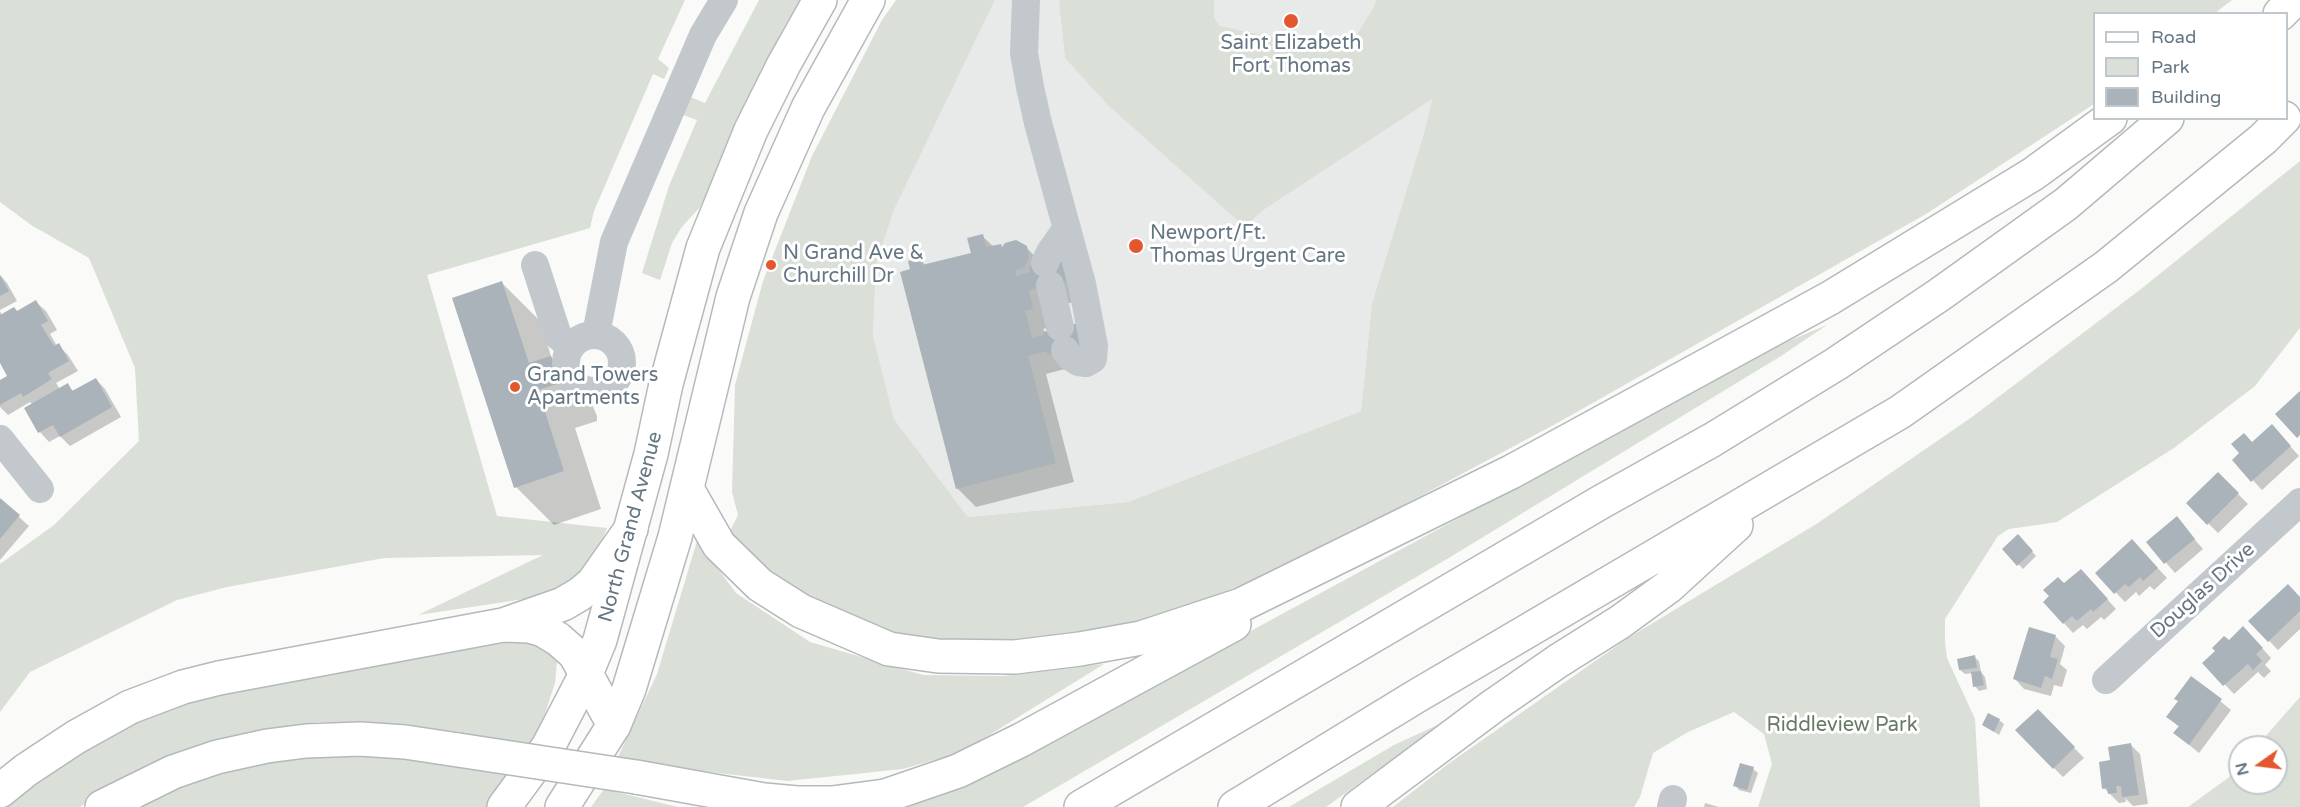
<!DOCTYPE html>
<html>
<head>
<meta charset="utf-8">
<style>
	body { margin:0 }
	#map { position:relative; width:2300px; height:807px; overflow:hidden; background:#fafaf8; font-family:"Varela Round",sans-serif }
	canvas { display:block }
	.legend { position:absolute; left:2093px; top:12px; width:195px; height:108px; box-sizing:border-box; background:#fff; border:2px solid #c1c8cd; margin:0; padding:8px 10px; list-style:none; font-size:18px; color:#657683 }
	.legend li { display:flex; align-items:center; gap:12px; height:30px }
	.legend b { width:30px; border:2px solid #c1c8cd }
	.north { position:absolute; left:2228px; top:735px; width:60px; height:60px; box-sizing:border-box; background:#fff; border:2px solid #c1c8cd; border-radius:50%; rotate:256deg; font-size:16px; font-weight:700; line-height:24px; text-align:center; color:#657683 }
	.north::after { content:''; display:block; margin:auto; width:21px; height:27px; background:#e4572e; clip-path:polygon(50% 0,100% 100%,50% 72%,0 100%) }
</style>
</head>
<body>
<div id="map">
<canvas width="2300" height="807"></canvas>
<ul class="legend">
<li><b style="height:8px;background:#fff"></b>Road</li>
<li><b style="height:16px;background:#dadfd7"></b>Park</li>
<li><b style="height:16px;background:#aab3b9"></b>Building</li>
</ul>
<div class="north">N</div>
</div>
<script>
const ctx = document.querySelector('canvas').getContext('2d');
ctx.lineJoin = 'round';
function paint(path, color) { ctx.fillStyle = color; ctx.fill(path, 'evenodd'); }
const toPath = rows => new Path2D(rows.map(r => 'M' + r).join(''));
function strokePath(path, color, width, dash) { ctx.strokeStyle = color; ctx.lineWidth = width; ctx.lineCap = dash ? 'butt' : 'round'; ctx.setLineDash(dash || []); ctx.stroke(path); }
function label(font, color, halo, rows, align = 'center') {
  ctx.font = font + ' "Varela Round",sans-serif'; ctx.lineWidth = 6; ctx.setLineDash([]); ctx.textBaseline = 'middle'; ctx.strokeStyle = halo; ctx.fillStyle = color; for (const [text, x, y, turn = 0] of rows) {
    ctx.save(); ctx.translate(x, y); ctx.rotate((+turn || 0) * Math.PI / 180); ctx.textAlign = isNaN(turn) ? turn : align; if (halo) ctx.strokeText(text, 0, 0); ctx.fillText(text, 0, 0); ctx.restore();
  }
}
paint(toPath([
	[995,0,1060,0,1059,4,1065,58,1245,227,1262,211,1432,98,1424,133,1372,303,1361,411,1128,502,968,517,894,419,873,335,876,264,894,210],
	[1214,0,1376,0,1373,8,1357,34,1330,45,1296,42,1220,26,1214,17]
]), '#e8e9e9');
paint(toPath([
	[0,0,685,0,658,59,669,68,664,79,653,74,594,211,590,228,427,275,497,516,607,528,601,544,592,561,570,583,551,595,418,615,543,555,384,558,227,587,177,600,30,672,0,712,0,564,54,525,139,441,135,368,89,258,31,225,0,202],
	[759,0,801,0,785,25,700,207,681,228,672,243,660,280,642,273,669,186,697,120,680,114,688,96,705,103],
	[896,0,995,0,894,210,876,264,873,335,894,419,968,517,1128,502,1361,411,1372,303,1424,133,1432,99,1262,211,1245,227,1108,105,1065,58,1059,4,1060,0,1214,0,1214,17,1220,26,1296,42,1330,45,1357,34,1373,8,1376,0,2232,0,2215,13,2094,14,2094,104,1926,214,1561,421,1297,562,1177,612,1055,640,977,644,910,638,856,623,808,600,759,567,727,537,738,515,732,492,735,385,763,281,812,156,882,20],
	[2300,161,2300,328,2255,386,2174,448,2057,522,2009,529,1998,536,1945,619,1945,642,1947,658,1975,719,1980,807,1758,807,1772,764,1764,734,1734,712,1688,732,1653,753,1640,797,1634,807,1393,807,1448,764,1628,638,1818,523,1972,417,2141,289],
	[1827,325,1781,356,1447,559,1023,807,909,807,991,772,1468,513,1731,365],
	[697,541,736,593,810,642,923,675,1003,676,1104,664,962,752,903,769,787,781,616,761,657,674],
	[519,641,544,648,557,662,555,683,534,747,407,728,317,722,229,738,98,794,80,807,3,807,93,739,187,697,432,653],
	[2300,697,2300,807,2188,807,2228,778,2240,765,2240,783,2276,783,2276,747,2256,747],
	[1446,721,1326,807,1289,807,1394,745],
	[347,753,516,772,490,807,137,807,190,780,275,760],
	[604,789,678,807,591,807]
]), '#dadfd7');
paint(toPath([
	[982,236,994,247,1026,247,1043,265,1063,260,1085,299,1047,309,1051,327,1043,329,1065,369,1046,374,1074,482,976,507,957,488,912,270,920,259,926,266,973,254],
	[0,275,7,283,17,301,0,310],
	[502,283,540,321,552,359,588,395,597,416,597,421,575,428,601,509,554,525,516,487],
	[36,302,46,311,57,330,50,334,57,346,58,345,68,355,78,371,56,383,60,389,68,385,74,392,96,379,105,389,121,417,70,446,60,436,49,442,40,432,26,409,33,405,30,402,8,415,0,407,0,382,9,376,0,361,0,311,2,315,18,313],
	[2281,436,2299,456,2262,490,2234,460,2253,443],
	[2218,474,2248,504,2218,533,2188,503],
	[0,500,29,526,0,560],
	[2176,518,2203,549,2175,573,2148,542],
	[2018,536,2036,556,2023,569,2004,549],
	[2141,550,2167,578,2154,590,2150,586,2139,596,2136,592,2125,602,2097,573],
	[2090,580,2116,609,2104,620,2101,617,2087,629,2083,625,2073,633,2045,602,2064,585],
	[2300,598,2300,629,2278,650,2250,621],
	[2030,629,2056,637,2065,646,2060,664,2067,670,2062,687,2054,685,2051,696,2024,689,2015,679],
	[2253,638,2271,658,2265,665,2271,671,2264,678,2258,672,2234,694,2204,663,2229,642],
	[1974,657,1979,661,1981,672,1985,677,1987,689,1979,691,1975,686,1973,673,1965,674,1960,670],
	[2192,678,2231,710,2199,753,2175,733,2179,727,2168,717,2179,702],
	[2038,711,2084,758,2063,777,2017,731],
	[1999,720,2004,724,1999,735,1984,725],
	[2131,745,2140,754,2148,804,2133,806,2125,798,2126,802,2119,803,2104,788,2112,762],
	[1753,769,1758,773,1751,793,1739,790,1735,785],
	[1705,803,1719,807,1704,807]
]), '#0003');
paint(toPath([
	[983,234,986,247,1001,244,1002,247,1005,243,1016,240,1027,246,1029,258,1024,268,1015,270,1016,276,1030,272,1029,267,1061,259,1068,281,1029,290,1033,309,1025,311,1032,338,1044,335,1043,332,1078,323,1084,345,1048,355,1047,351,1028,356,1056,463,956,489,900,272,910,269,908,261,920,258,922,265,971,253,967,238],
	[0,275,9,291,0,296],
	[502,281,529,363,551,356,560,377,560,383,538,390,564,471,514,488,452,298],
	[36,300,48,321,41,325,54,346,59,343,69,361,48,373,52,379,23,397,21,393,0,405,0,380,7,376,0,363,0,315,14,307,17,311],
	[96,378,112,407,60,437,53,425,38,433,24,408,68,383,72,391],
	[2300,391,2300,435,2297,438,2275,414],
	[2272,424,2291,446,2251,482,2232,460,2239,453,2231,444,2244,433,2252,442],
	[2218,472,2239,493,2207,525,2186,503],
	[0,498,20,515,0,539],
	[2177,516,2195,539,2164,564,2146,542],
	[2018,534,2033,551,2017,566,2002,549],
	[2132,539,2158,568,2143,581,2140,577,2129,587,2125,584,2114,594,2095,573],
	[2081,569,2108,599,2093,612,2091,609,2077,621,2072,616,2063,624,2043,602,2049,596,2043,590,2058,577,2064,583],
	[2288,584,2300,597,2300,611,2268,642,2248,621],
	[2243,626,2263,648,2256,654,2262,661,2253,670,2248,664,2223,686,2202,663,2215,651,2212,648,2224,636,2229,640],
	[2029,627,2056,635,2050,657,2058,659,2052,679,2045,676,2041,688,2013,679],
	[1975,655,1977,668,1959,670,1957,659],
	[1981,671,1984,685,1973,687,1971,672],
	[2191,676,2222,699,2189,745,2173,733,2179,726,2166,717,2178,701,2174,699],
	[2038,709,2075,747,2053,769,2015,730],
	[1988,713,2000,719,1994,732,1982,725],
	[2131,743,2139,795,2122,797,2121,786,2116,786,2117,793,2108,794,2107,788,2102,789,2099,762,2110,760,2108,747],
	[1740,763,1754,767,1747,790,1733,786]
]), '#aab3b9');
const major = toPath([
	[504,807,548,747,586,674,600,640,651,454,666,384,703,248,751,130,784,64,820,0],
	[562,807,614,725,629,689,675,537,733,297,761,213,808,108,868,0]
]);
const highway = toPath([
	[2280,14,2294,0],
	[687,489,719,545,760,585,801,611,889,649,938,656,1015,657,1080,649,1141,638,1241,605,1511,472,1830,298,2033,174,2110,118],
	[505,625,529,626,543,630,558,639,575,654,614,725],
	[636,777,764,800,797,803,832,803,885,796,958,771,1021,740,1234,624],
	[0,791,26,770,76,737,130,707,183,687,219,678,503,625,563,604,580,594,593,583,631,529],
	[102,807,173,772,217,757,267,746,306,741,360,739,405,742,458,750],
	[1081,807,1601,502,1712,440,1836,364,1939,295,2066,204,2167,118],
	[1235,807,1415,697,1900,412,2106,267,2263,139,2284,118],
	[1358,807,1493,706,1558,661,1620,622,1668,587,1736,525]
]);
strokePath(major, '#b5babe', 36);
strokePath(highway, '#b4b9bd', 36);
strokePath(toPath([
	[1026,0,1024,53,1030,87,1038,123,1082,284,1094,346,1093,359,1086,363,1078,362,1070,357,1065,350],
	[1045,263,1050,252,1067,228],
	[535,265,558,336,571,347],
	[1050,285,1060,327],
	[596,334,614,242,703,35,724,0],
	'566 363a28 28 0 1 1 56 0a28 28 0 1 1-56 0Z',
	[0,439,40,489],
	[2106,680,2300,502],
	[1671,807,1673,799]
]), '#c3c8cc', 28);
strokePath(major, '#fff', 33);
strokePath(highway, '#fff', 33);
const highwayBridge = toPath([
	[458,750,636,777]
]);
strokePath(highwayBridge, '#b4b9bd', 36, []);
strokePath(highwayBridge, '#fff', 33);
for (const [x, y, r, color] of [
	[1291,21,8,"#e4572e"],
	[1136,246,8,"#e4572e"],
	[771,265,6,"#e4572e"],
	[515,387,6,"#e4572e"]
]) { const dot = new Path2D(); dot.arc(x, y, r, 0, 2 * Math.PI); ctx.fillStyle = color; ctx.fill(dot); strokePath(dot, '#fff', 2); }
label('20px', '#657683', '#fff', [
	["Saint Elizabeth",1291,44,"center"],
	["Fort Thomas",1291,67,"center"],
	["Newport/Ft.",1150,234],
	["Thomas Urgent Care",1150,257],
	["N Grand Ave &",783,254],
	["Churchill Dr",783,277],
	["Grand Towers",527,376],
	["Apartments",527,399]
], 'left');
label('20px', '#657683', '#fff', [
	["North Grand Avenue",631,527,-75],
	["Douglas Drive",2203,591,-42]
]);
label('20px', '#687a64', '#fff', [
	["Riddleview Park",1842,726]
]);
</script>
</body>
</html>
